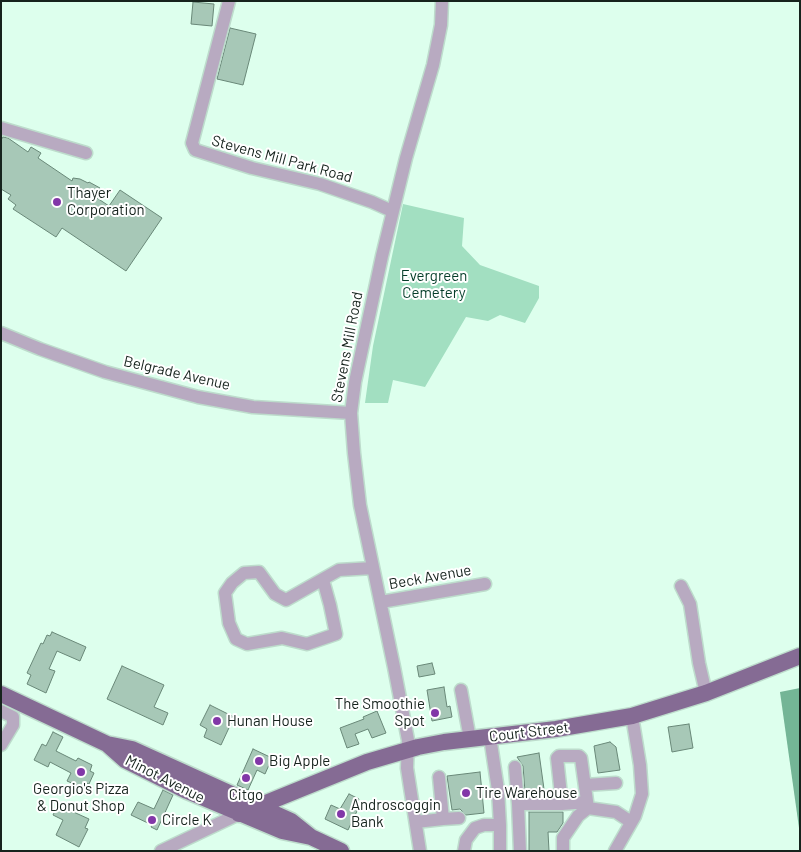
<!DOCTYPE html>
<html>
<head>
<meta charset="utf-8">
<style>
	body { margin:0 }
	#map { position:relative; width:801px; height:852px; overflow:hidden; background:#ddffed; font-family:Barlow,sans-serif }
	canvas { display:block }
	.frame { position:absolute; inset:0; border:2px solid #16231d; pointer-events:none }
</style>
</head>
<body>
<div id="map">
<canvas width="801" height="852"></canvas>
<div class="frame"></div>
</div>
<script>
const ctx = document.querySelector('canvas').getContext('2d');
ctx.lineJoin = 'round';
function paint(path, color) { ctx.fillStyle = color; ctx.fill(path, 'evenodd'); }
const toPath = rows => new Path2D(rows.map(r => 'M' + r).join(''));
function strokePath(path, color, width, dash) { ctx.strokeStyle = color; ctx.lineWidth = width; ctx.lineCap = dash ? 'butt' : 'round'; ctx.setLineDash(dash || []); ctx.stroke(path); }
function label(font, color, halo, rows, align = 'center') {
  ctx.font = font + ' Barlow,sans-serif'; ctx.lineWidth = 4; ctx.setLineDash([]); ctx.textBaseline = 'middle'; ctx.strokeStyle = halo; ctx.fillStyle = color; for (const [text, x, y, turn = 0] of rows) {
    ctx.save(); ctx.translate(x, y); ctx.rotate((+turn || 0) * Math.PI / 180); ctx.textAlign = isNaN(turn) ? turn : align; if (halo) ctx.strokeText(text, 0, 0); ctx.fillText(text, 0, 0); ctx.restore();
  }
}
paint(toPath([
	[403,204,464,218,462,246,480,265,539,286,539,298,525,323,500,315,488,321,466,317,425,387,393,380,388,403,365,403,373,346]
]), '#a2dfc1');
paint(toPath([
	[800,688,800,835,780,692]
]), '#74b596');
const building = toPath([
	[193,2,214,4,212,26,191,24,193,2],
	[230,28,256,34,243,85,217,79,230,28],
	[3,137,8,138,28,152,31,147,41,153,38,158,72,181,73,178,80,179,88,183,89,182,100,188,94,196,109,206,120,190,162,218,126,271,62,228,56,237,13,209,16,205,8,199,11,195,1,189,1,140,3,137],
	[52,632,86,647,80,661,57,651,49,669,55,671,46,693,27,684,31,675,27,673,41,643,43,644,47,635,50,636,52,632],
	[432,663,435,674,419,677,417,666,432,663],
	[122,666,164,685,154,707,168,713,163,725,107,699,122,666],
	[444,687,447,707,450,706,452,717,432,721,427,690,444,687],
	[210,705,234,717,221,745,204,737,207,729,200,725,210,705],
	[377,711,386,733,372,738,368,729,355,734,359,744,347,748,340,728,364,719,363,717,377,711],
	[689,724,693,748,672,752,668,727,689,724],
	[53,732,63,737,56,751,76,761,78,758,92,765,90,771,94,773,89,784,85,783,83,788,67,781,71,773,50,762,48,767,34,760,42,744,46,746,53,732],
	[610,742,616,747,620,770,598,773,594,746,610,742],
	[253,749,272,758,265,774,257,770,248,790,237,785,253,749],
	[539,753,544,789,525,792,523,766,517,757,539,753],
	[480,772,484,813,466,815,460,809,452,810,447,776,480,772],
	[163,790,173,795,157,830,151,827,152,825,131,815,138,802,154,809,163,790],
	[349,794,359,799,355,808,358,809,348,830,325,819,331,805,340,809,349,794],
	[58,805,89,819,85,828,88,829,79,847,56,835,63,820,53,815,58,805],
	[529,812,563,812,563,823,557,832,548,832,549,851,529,851,529,812]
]);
paint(building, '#a7c8b7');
strokePath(building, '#698878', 1);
const minor = toPath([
	[229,1,192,143,195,150,252,168,320,184,372,202,392,211],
	[1,128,86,153],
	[1,333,40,349,105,372,198,397,253,407,351,413],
	[323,580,330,605,336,634,307,644,282,638,247,644,236,639,229,623,225,593,232,583,244,573,259,572,275,594,286,600,339,570,373,568],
	[681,586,690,604,699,663,706,693],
	[381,602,485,584],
	[461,690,470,739],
	[1,711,13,717,13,725,1,745],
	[490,737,498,790,500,825,500,851],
	[515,767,518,804,562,804,557,758,559,756,579,756,581,758,588,808],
	[585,785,616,783],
	[518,804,520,851],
	[562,804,587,802],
	[443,819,459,818],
	[416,822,443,819,439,777],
	[161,851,239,814],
	[420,851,407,768,408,740,394,667,360,505,354,453,351,413,355,382,382,256,406,158,433,65,441,25,442,1],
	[464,851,466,840,475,828,484,825,500,825],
	[563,851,563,838,578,816,588,808,616,812,631,822],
	[615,851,635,816,642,794,640,765,632,716]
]);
const major = toPath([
	[1,694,107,744,132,749,291,821,311,837],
	[107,744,125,760,187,791,282,831,311,837,341,851],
	[239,814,367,762,418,747,444,742,556,729,632,716,706,693,800,656]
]);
strokePath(minor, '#bddccc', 15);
strokePath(major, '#bddccc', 19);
strokePath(minor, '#b8aac1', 12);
strokePath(major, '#856b94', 16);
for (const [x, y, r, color] of [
	[57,202,5,"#8237a8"],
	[435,713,5,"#8237a8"],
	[217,721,5,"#8237a8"],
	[259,761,5,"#8237a8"],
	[81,772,5,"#8237a8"],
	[246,778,5,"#8237a8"],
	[466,793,5,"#8237a8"],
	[341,814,5,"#8237a8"],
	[152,820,5,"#8237a8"]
]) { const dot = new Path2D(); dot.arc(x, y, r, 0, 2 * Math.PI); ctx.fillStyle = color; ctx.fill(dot); strokePath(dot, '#fff', 2); }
label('15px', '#16231d', '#fff', [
	["Stevens Mill Park Road",282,159,15],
	["Stevens Mill Road",347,347,-79],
	["Belgrade Avenue",177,373,13],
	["Beck Avenue",430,577,-10],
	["Court Street",529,732,-7],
	["Minot Avenue",165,779,27]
]);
label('15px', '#16231d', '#fff', [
	["Thayer",67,193],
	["Corporation",67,210],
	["The Smoothie",425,704,"right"],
	["Spot",425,721,"right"],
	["Hunan House",227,721],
	["Big Apple",269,761],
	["Georgio's Pizza",81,789,"center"],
	["& Donut Shop",81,806,"center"],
	["Tire Warehouse",476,793],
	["Citgo",246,795,"center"],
	["Androscoggin",351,805],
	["Bank",351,822],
	["Circle K",162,820]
], 'left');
label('15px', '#043d29', '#fff', [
	["Evergreen",434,276],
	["Cemetery",434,293]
]);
</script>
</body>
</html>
